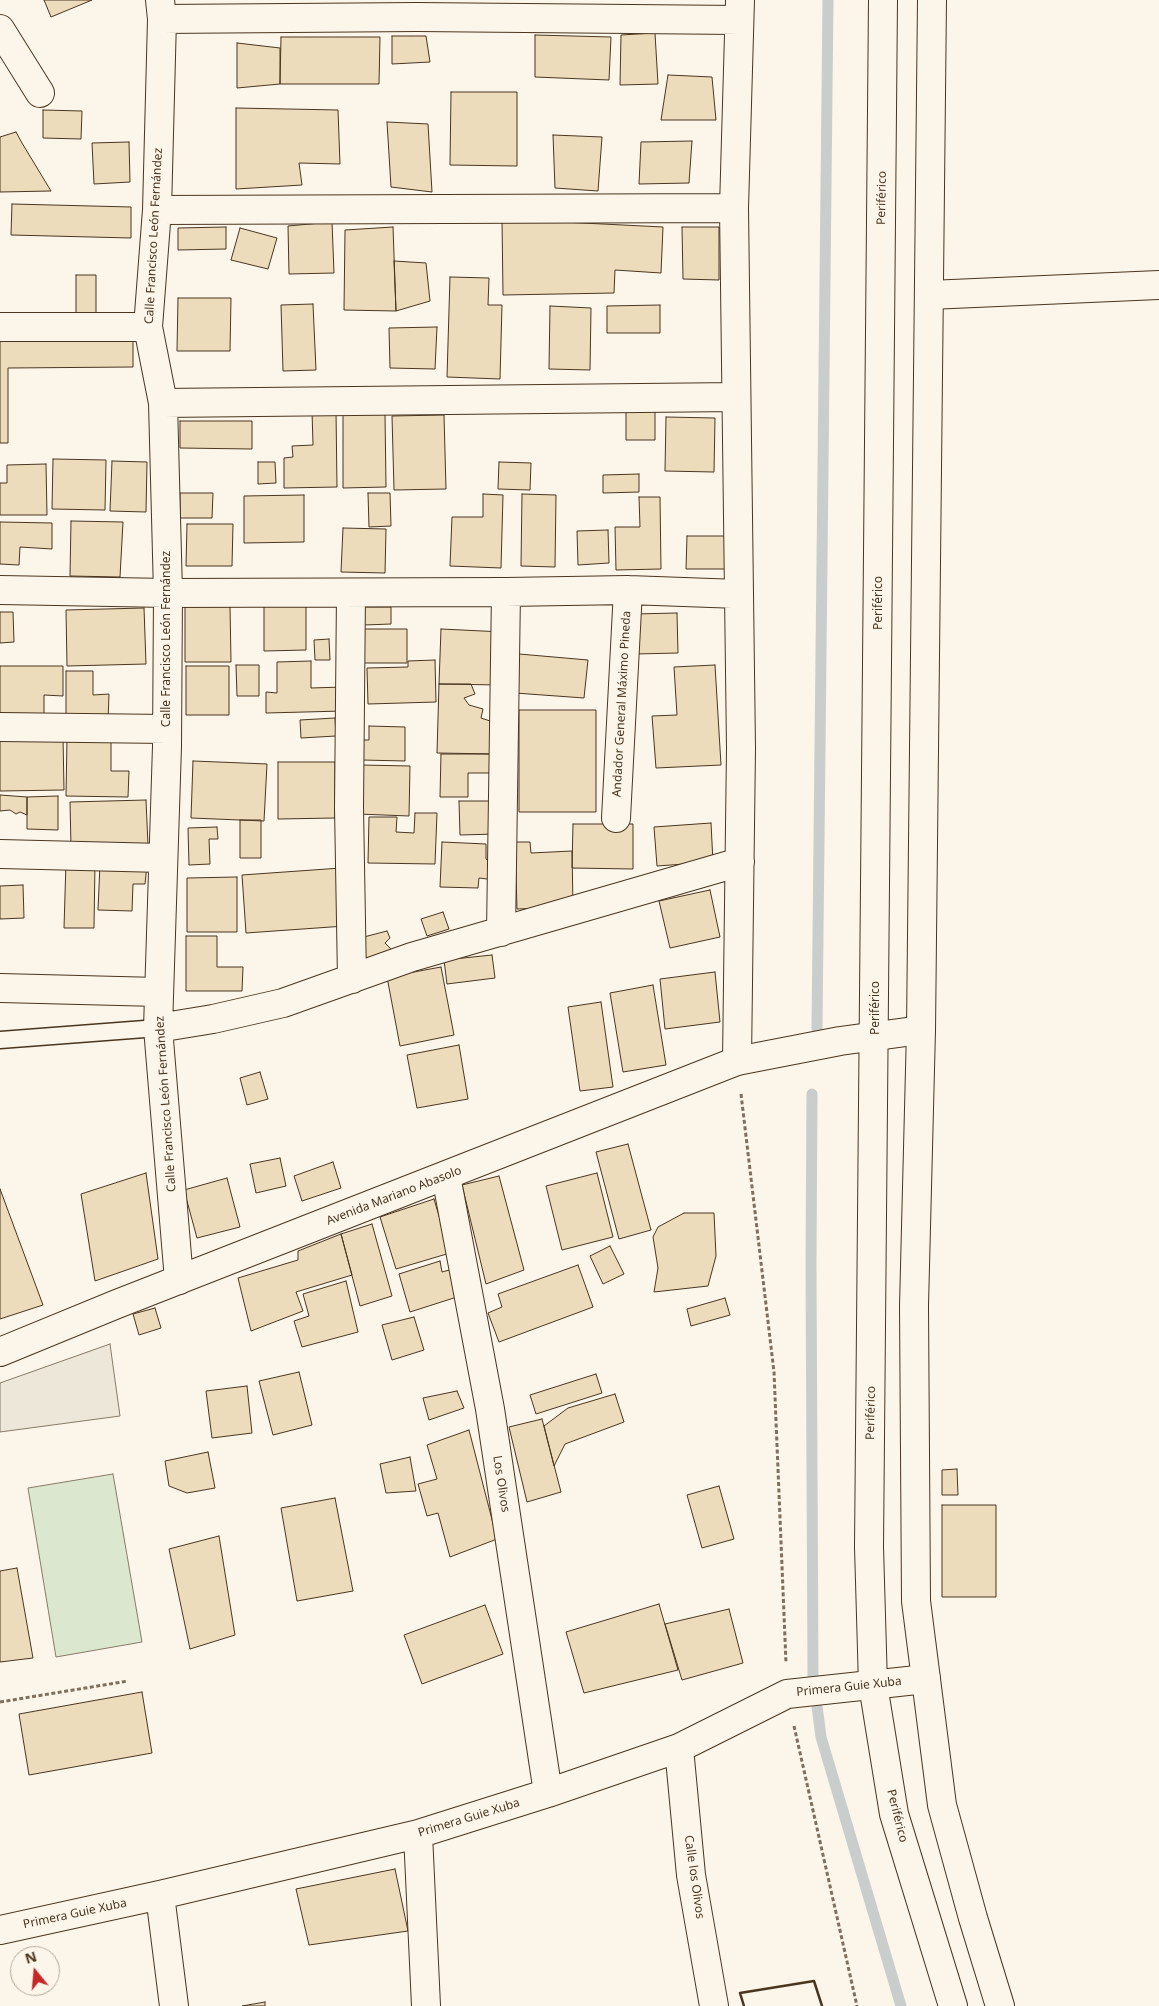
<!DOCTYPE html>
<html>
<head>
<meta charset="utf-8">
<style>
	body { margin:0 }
	#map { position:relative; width:1159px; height:2006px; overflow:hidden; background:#fbf6e9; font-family:"Noto Sans",sans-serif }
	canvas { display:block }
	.north { position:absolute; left:10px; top:1946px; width:50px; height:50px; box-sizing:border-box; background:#fbf6e9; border:1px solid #b4a999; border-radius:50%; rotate:343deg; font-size:14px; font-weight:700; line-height:20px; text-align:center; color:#4a3520 }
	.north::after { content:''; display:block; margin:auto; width:18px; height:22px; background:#c62828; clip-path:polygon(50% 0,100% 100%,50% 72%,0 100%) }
</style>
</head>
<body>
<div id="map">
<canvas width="1159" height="2006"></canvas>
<div class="north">N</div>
</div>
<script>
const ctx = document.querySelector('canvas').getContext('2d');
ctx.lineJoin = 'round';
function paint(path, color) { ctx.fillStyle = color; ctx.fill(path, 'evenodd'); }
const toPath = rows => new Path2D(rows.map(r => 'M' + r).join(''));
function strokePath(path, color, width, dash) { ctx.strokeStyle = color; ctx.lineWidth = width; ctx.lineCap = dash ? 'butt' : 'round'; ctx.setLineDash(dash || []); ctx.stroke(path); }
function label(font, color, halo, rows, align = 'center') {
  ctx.font = font + ' "Noto Sans",sans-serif'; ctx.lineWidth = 4; ctx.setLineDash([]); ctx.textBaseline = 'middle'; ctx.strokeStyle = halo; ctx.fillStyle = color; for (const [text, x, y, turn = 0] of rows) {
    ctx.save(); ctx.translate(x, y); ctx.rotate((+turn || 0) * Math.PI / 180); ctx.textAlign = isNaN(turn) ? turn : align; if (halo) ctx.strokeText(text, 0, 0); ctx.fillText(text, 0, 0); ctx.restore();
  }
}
const green = toPath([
	[113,1474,142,1642,56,1657,28,1488,113,1474]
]);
paint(green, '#dce7d0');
strokePath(green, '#887966', 1);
const parking = toPath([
	[110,1344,120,1416,0,1432,0,1383,110,1344]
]);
paint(parking, '#ede7d9');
strokePath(parking, '#887966', 1);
strokePath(toPath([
	[817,1028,828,0],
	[812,1094,811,1264,813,1675,821,1737,901,2006]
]), '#c9cecd', 11);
const building = toPath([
	[44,0,92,0,51,17,44,0],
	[655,33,658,84,620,85,621,35,655,33],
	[535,35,611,37,609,80,535,77,535,35],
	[392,36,426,36,430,62,392,64,392,36],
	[281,37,380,37,379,84,280,84,281,37],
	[237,43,280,48,280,84,237,88,237,43],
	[668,75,712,77,716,120,661,120,668,75],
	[451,92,517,92,517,166,450,165,451,92],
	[236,108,338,110,340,164,299,163,302,185,236,189,236,108],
	[43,110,82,111,81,139,43,138,43,110],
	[387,122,428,124,432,192,391,187,387,122],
	[16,132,22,143,51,191,0,192,0,137,16,132],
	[553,135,602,137,598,191,555,188,553,135],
	[692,141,689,183,639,184,641,142,692,141],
	[129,142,130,182,94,184,92,143,129,142],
	[12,204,131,207,131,238,11,235,12,204],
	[502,219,663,227,661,273,615,270,614,293,503,295,502,219],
	[332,222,334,273,289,274,288,226,332,222],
	[226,227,226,249,178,250,178,228,226,227],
	[393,227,396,311,344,310,345,230,393,227],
	[682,227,719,227,719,280,683,279,682,227],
	[240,228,277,238,268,269,231,260,240,228],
	[394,261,426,263,430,301,396,311,394,261],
	[76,275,96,275,96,314,76,314,76,275],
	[450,277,489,278,488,305,502,305,500,379,447,377,450,277],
	[178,298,231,298,230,351,177,351,178,298],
	[313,304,316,370,283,371,281,305,313,304],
	[660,305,660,333,607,333,607,306,660,305],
	[550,306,591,308,590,370,549,369,550,306],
	[437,327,435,369,390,368,389,328,437,327],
	[133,337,133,367,8,368,8,443,0,443,0,338,133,337],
	[336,410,337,487,284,488,284,458,293,457,292,446,313,445,312,411,336,410],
	[626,411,655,411,655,440,626,440,626,411],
	[343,413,385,414,386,487,343,488,343,413],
	[444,415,446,489,394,490,392,416,444,415],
	[666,417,715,418,714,472,665,471,666,417],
	[180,421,252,421,252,449,180,448,180,421],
	[53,459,106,460,105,510,52,509,53,459],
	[112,461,147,462,146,512,110,511,112,461],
	[258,462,275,462,276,483,258,484,258,462],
	[499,462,531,463,530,490,498,489,499,462],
	[46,464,47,515,0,515,0,483,7,483,7,465,46,464],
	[639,474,639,492,603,493,603,475,639,474],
	[180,493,213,493,212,518,180,518,180,493],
	[368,493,390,493,391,526,369,527,368,493],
	[483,494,503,495,501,568,450,566,452,517,483,517,483,494],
	[522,494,556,495,555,567,521,566,522,494],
	[304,495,304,542,244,543,244,496,304,495],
	[639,497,660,497,661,569,616,570,615,527,640,527,639,497],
	[71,521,123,522,120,577,70,576,71,521],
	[0,522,52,523,52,549,20,547,19,565,0,564,0,522],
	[187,524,233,524,232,566,186,566,187,524],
	[343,528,386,529,385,573,341,572,343,528],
	[608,530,609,563,578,565,577,531,608,530],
	[687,536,731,536,730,569,686,569,687,536],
	[264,604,306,604,306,650,264,651,264,604],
	[185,606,230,606,231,662,185,662,185,606],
	[364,607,391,607,391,624,364,625,364,607],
	[144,608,146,664,67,666,66,610,144,608],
	[0,612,13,612,14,642,0,643,0,612],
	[677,613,678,653,635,654,634,614,677,613],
	[363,629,407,629,407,663,362,663,363,629],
	[441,629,503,632,500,685,439,684,441,629],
	[329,639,330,660,315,660,314,640,329,639],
	[519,654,588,660,584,698,515,693,519,654],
	[435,660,436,702,368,704,367,668,408,667,408,661,435,660],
	[311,661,311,688,343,687,343,711,266,713,266,692,277,693,277,662,311,661],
	[236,665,259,665,259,696,237,696,236,665],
	[715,665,721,765,656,768,652,716,677,715,674,667,715,665],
	[0,666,63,666,63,696,44,695,44,719,0,720,0,666],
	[186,666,229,666,229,715,186,715,186,666],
	[66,671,93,671,93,695,109,694,108,722,66,722,66,671],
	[439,684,471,684,475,694,464,698,469,705,483,709,481,718,493,722,496,754,437,753,439,684],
	[519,710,596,710,596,812,519,812,519,710],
	[335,718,336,736,301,738,300,720,335,718],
	[369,726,405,727,405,761,362,760,362,740,369,740,369,726],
	[0,737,63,737,64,790,0,791,0,737],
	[67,738,111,738,111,771,129,771,128,797,66,796,67,738],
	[441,754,496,754,496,773,468,773,468,797,440,797,441,754],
	[193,761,267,764,264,821,191,818,193,761],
	[278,762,335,762,335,818,278,819,278,762],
	[360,765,410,766,409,816,358,814,360,765],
	[0,795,27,797,27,815,20,812,16,814,10,810,0,811,0,795],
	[58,796,58,830,27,829,27,797,58,796],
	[146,800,148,845,71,847,70,802,146,800],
	[459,801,496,801,496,834,460,835,459,801],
	[415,813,437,813,435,864,368,863,369,817,397,817,396,832,414,833,415,813],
	[240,820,261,820,261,858,240,858,240,820],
	[711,823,713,862,657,866,654,827,711,823],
	[573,824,633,824,633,869,572,868,573,824],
	[217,827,218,839,209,839,210,864,189,865,188,828,217,827],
	[442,842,486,844,486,859,496,866,495,880,479,878,478,888,440,887,442,842],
	[515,842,530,842,531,853,572,851,573,907,517,909,515,842],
	[66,862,95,863,94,928,64,928,66,862],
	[100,864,147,865,145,884,133,884,132,911,98,910,100,864],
	[341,868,345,926,246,933,242,875,341,868],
	[237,877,237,932,187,932,187,878,237,877],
	[23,885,24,918,0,919,0,886,23,885],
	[710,890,720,937,670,948,659,901,710,890],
	[443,912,449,929,427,936,421,919,443,912],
	[387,931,390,938,385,943,393,951,363,963,360,938,387,931],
	[186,936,217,936,217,967,243,967,242,991,186,991,186,936],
	[492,955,495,978,447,984,444,960,492,955],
	[441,967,454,1035,400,1046,387,977,441,967],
	[715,972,720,1022,665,1029,660,979,715,972],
	[653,985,666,1065,623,1072,610,993,653,985],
	[601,1002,613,1087,580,1091,568,1007,601,1002],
	[459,1045,468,1099,417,1108,407,1055,459,1045],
	[260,1072,268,1099,247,1105,240,1078,260,1072],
	[628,1144,651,1230,619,1239,596,1152,628,1144],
	[280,1158,286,1186,256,1193,250,1164,280,1158],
	[333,1162,341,1188,302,1201,294,1176,333,1162],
	[146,1173,158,1259,95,1281,81,1194,146,1173],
	[597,1173,613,1237,562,1250,546,1186,597,1173],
	[499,1176,524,1270,486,1284,462,1185,499,1176],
	[227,1178,240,1227,197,1238,184,1190,227,1178],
	[0,1189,43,1305,0,1319,0,1189],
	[434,1199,450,1253,396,1269,380,1217,434,1199],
	[684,1213,714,1213,716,1256,708,1286,654,1292,658,1268,653,1237,658,1227,684,1213],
	[372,1224,392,1296,360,1306,341,1234,372,1224],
	[341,1234,352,1275,296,1292,303,1311,251,1331,238,1278,298,1260,298,1251,341,1234],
	[610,1246,624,1274,603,1284,590,1256,610,1246],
	[440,1261,442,1272,453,1269,460,1296,410,1312,399,1274,440,1261],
	[578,1265,593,1307,499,1342,488,1313,502,1307,498,1294,578,1265],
	[346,1281,358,1332,302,1347,294,1321,309,1316,303,1294,346,1281],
	[725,1298,730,1315,691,1326,687,1309,725,1298],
	[155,1308,161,1328,139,1335,133,1314,155,1308],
	[414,1317,424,1350,392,1360,382,1325,414,1317],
	[299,1372,312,1425,273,1435,259,1381,299,1372],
	[596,1374,602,1393,536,1414,530,1395,596,1374],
	[247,1386,252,1433,212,1438,206,1391,247,1386],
	[457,1391,464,1408,429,1420,423,1398,457,1391],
	[615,1394,624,1422,565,1444,554,1466,544,1426,568,1408,615,1394],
	[542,1419,561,1492,527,1502,509,1427,542,1419],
	[469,1430,497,1539,450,1557,438,1513,427,1516,418,1484,437,1479,427,1445,469,1430],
	[208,1452,215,1488,187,1493,169,1486,165,1461,208,1452],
	[410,1457,416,1491,386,1493,380,1464,410,1457],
	[957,1469,958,1495,942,1495,942,1470,957,1469],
	[719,1486,734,1539,702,1548,687,1495,719,1486],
	[335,1498,353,1591,297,1601,281,1508,335,1498],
	[942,1505,996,1505,996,1597,942,1597,942,1505],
	[219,1536,235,1635,190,1649,169,1549,219,1536],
	[17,1568,33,1658,0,1662,0,1571,17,1568],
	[659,1604,678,1670,584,1693,566,1632,659,1604],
	[485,1605,503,1654,422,1684,404,1635,485,1605],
	[729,1609,743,1663,682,1680,665,1624,729,1609],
	[142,1692,152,1753,29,1775,19,1714,142,1692],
	[395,1869,408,1931,309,1945,296,1889,395,1869],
	[265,2002,265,2006,242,2006,265,2002]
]);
paint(building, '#ecdcbc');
strokePath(building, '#4a3520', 1);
const service = toPath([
	[0,1040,158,1028]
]);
const minor = toPath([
	[160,0,162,19,157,210,148,327,163,403,168,593,167,746,158,1028,179,1280],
	[162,19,417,17,739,20],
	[0,29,40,93],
	[157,210,734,208],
	[929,295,1159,285],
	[0,327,148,327],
	[163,403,736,397],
	[0,590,168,593,506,592,628,590,739,594],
	[351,593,349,807,352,979],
	[0,727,167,729],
	[616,818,628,590],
	[0,854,163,858],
	[501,932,506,592],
	[0,988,159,992],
	[158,1028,213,1019,283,1003,412,957,740,862],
	[737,1061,741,748,734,208,740,0],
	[446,1176,490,1409,548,1793],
	[679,1748,691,1875,714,2006],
	[418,1834,426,2006],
	[160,1895,174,2006],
	[0,1930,160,1895,418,1834,548,1793,679,1748,787,1694,926,1679]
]);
const tertiary = toPath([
	[0,1352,117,1304,737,1061,840,1041,921,1030]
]);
const secondary = toPath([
	[883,0,869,1547,873,1685,894,1814,953,2006],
	[932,0,921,1030,914,1306,916,1601,942,1805,973,1918,1000,2006]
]);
strokePath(service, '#4a3520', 19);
strokePath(minor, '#4a3520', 30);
strokePath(tertiary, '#4a3520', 30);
strokePath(secondary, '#4a3520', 30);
strokePath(toPath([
	[741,1094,774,1372,786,1663],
	[0,1702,128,1681],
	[794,1726,857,2006]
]), '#7f6f5c', 3, [4, 2.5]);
strokePath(service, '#fbf6e9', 16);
strokePath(minor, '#fbf6e9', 28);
strokePath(tertiary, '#fbf6e9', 28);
strokePath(secondary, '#fbf6e9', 28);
strokePath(toPath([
	[744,2006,740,1993,814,1981,822,2006]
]), '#4a3520', 2.5);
label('12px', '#4a3520', '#fbf6e9', [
	["Periférico",882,198,-89],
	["Calle Francisco León Fernández",154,236,-87],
	["Periférico",879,603,-90],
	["Calle Francisco León Fernández",167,639,-90],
	["Andador General Máximo Pineda",622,704,-87],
	["Periférico",876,1008,-90],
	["Calle Francisco León Fernández",166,1104,-94],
	["Avenida Mariano Abasolo",394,1196,-21],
	["Periférico",871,1413,-89],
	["Los Olivos",501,1484,81],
	["Primera Guie Xuba",849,1687,-6],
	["Periférico",897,1816,76],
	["Primera Guie Xuba",469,1818,-17],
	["Calle los Olivos",694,1877,82],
	["Primera Guie Xuba",75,1914,-12]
]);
</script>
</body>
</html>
